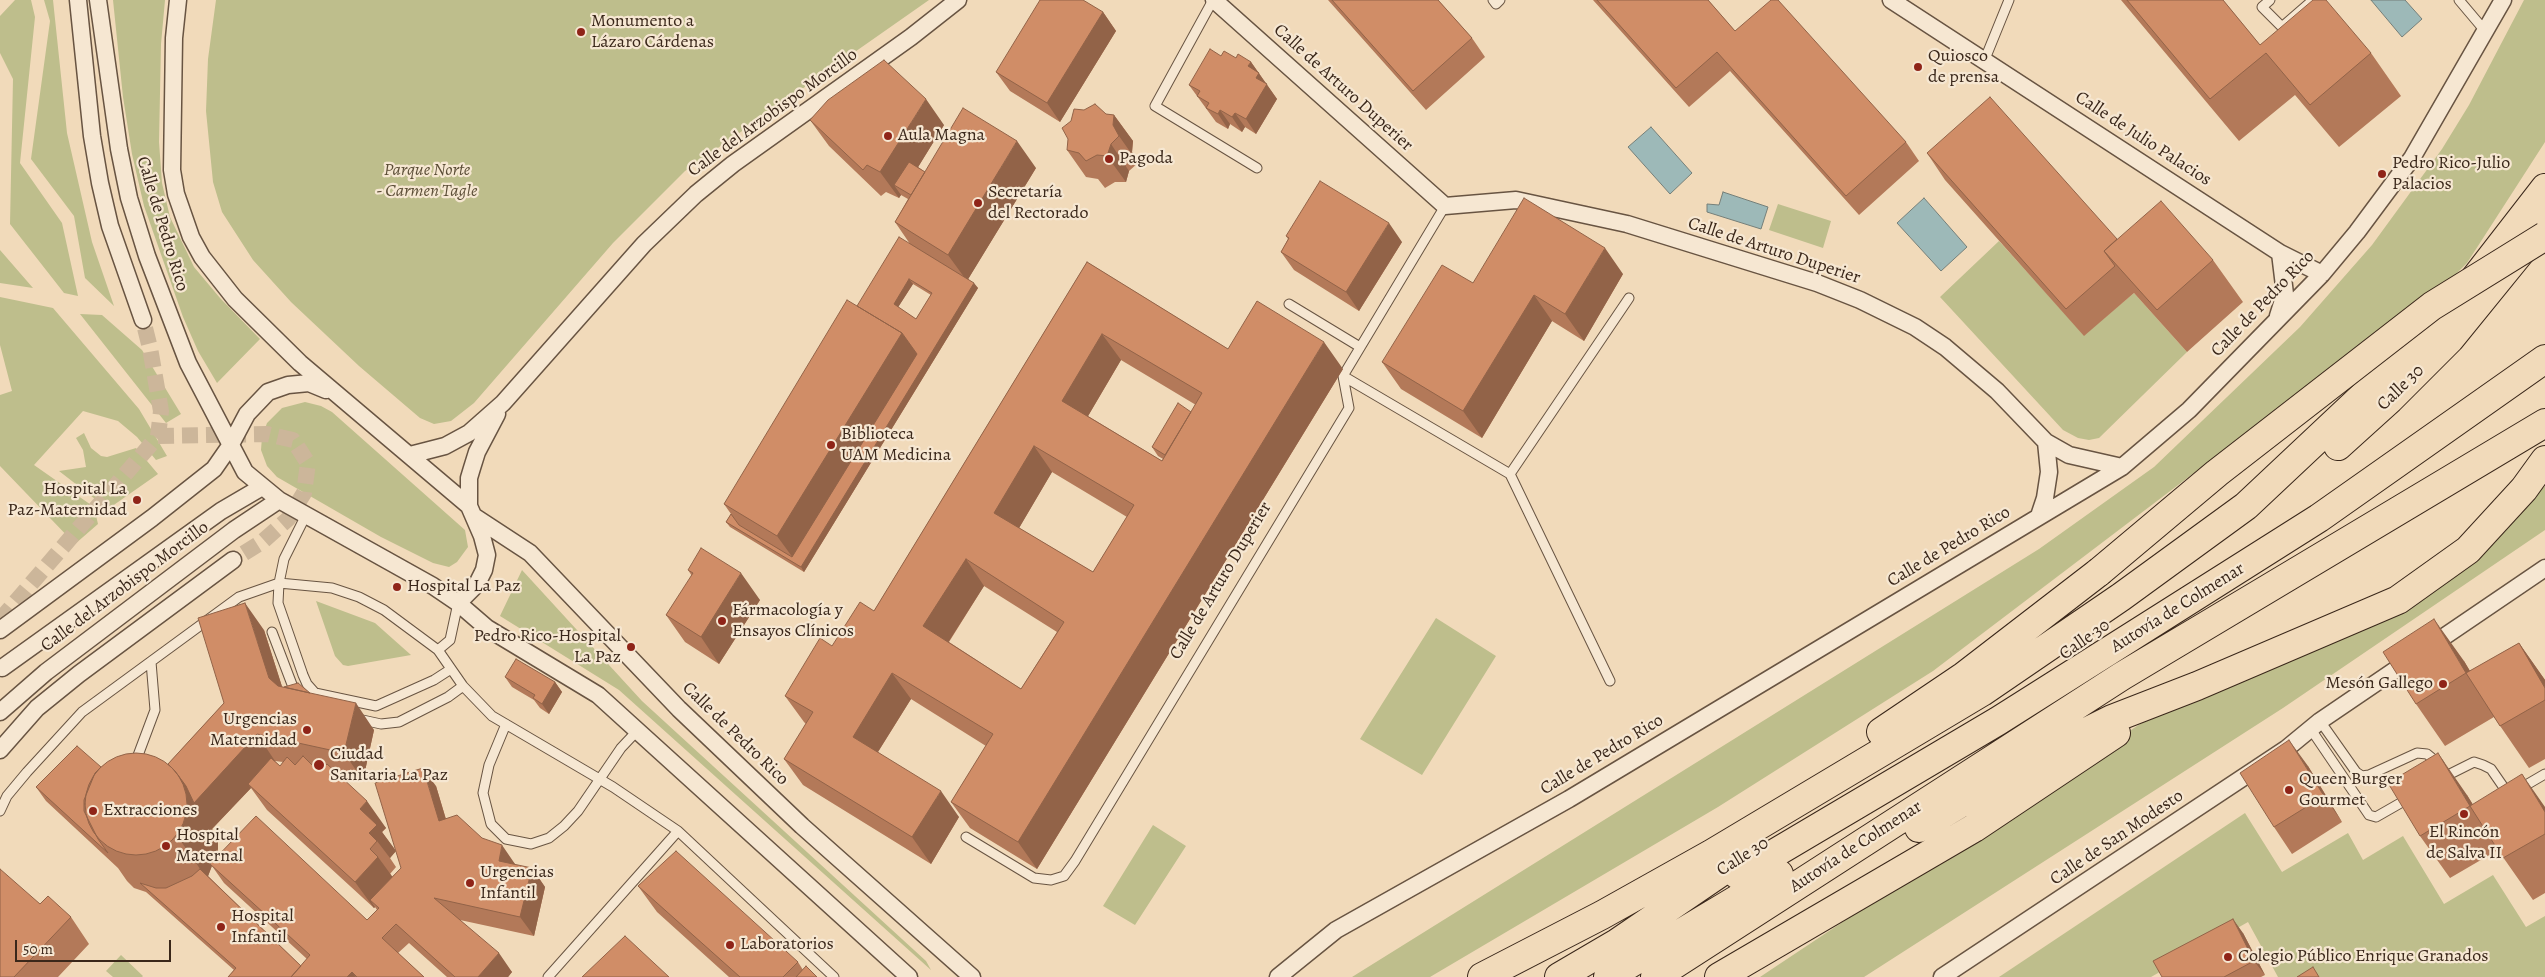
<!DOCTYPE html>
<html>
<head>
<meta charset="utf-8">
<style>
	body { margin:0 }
	#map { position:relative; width:2545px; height:977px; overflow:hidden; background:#f1daba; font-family:Alegreya,serif }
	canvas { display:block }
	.scale { position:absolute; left:15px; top:940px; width:156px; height:22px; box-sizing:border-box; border:2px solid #3a271a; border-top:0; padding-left:6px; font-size:15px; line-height:18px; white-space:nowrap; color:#3a271a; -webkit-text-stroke:4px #f6e7d2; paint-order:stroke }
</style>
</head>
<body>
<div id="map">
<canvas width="2545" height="977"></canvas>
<div class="scale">50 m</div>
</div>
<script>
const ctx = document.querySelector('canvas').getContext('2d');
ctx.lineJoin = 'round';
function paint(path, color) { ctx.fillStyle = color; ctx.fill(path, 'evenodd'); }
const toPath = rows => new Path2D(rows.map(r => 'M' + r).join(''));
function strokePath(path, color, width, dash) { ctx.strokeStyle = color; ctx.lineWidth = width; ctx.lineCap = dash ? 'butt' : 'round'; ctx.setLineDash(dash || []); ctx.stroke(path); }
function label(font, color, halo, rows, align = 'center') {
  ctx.font = font + ' Alegreya,serif'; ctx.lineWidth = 4.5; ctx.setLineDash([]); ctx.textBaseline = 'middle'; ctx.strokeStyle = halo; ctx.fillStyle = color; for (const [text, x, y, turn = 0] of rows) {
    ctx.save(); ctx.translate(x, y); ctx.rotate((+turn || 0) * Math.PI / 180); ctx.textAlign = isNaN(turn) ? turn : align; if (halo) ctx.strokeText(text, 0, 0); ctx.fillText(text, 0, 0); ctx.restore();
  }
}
paint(toPath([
	[15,0,31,0,35,17,20,163,62,223,78,296,64,293,10,224,13,79,0,53,0,16],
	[44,0,53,0,67,133,92,242,114,306,85,278,74,216,31,159,50,21],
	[113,0,165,0,161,44,159,142,162,183,170,217,194,267,220,298,260,339,217,383,198,351,183,317,144,206,132,154,123,97],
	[216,0,929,0,685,171,613,243,474,403,451,421,434,424,420,418,359,366,291,302,253,260,222,212,213,182,206,111,208,59],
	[2524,0,2545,0,2545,142,2467,263,2337,393,2323,375,1933,671,1718,807,1430,977,1352,977,2039,549,2154,467,2300,327,2372,245,2442,149,2469,105],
	[1778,204,1831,221,1823,248,1769,230],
	[1999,241,2084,335,2134,293,2187,352,2099,438,2089,440,2078,438,2063,430,1940,297],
	[0,250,33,288,0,283],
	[0,297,53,308,139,409,167,456,156,460,137,437,118,421,83,411,34,465,94,507,98,524,75,544,0,466,0,395,12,391,0,345],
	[80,314,102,315,142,350,181,414,166,423],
	[305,402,321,406,332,412,465,530,468,547,457,562,449,567,433,563,381,537,277,477,267,466,261,450,262,437,267,423,282,408],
	[84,433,91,448,101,456,107,457,136,448,158,474,108,509,59,471,86,467,83,450,76,438],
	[2545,486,2545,530,2283,708,1864,977,1760,977,2140,724,2250,672,2487,543],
	[522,570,642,701,926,961,931,970,619,690,500,616],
	[316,601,375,623,411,655,348,666,343,665,335,656],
	[1436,618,1496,656,1422,775,1360,739],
	[2245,813,2282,872,2348,833,2363,860,2403,836,2444,904,2493,875,2526,927,2545,916,2545,977,2278,977,2248,922,2151,977,1999,977],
	[1153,825,1186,846,1135,925,1103,906],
	[121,955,143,976,142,977,113,977,106,971]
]), '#bebe8c');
const water = toPath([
	[2371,0,2405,0,2422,19,2402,37,2371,0],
	[1651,127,1692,173,1670,194,1628,147,1651,127],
	[1723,192,1768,207,1761,229,1707,212,1707,204,1719,205,1723,192],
	[1924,198,1967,247,1941,271,1897,223,1924,198]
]);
paint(water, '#9db9b8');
strokePath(water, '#757f79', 1);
strokePath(toPath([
	[158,436,267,434,293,440,308,463,304,493,288,519,262,542,233,560],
	[0,620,158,436,161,411,150,348,143,320]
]), '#ccb69a', 16, [16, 8]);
const service = toPath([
	[1213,0,1155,106,1257,168],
	[1493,0,1496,4,1500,0],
	[2270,0,2262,7,2282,27,2313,0],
	[2459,0,2486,32],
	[1985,59,2009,0],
	[1289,304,1360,347],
	[1343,376,1510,474,1610,681],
	[1510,474,1629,298],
	[306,515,284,559,279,583,278,603,303,675,307,684,315,693,376,706,434,680,451,669],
	[272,632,296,695],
	[438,650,450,640,458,603],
	[358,719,381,724,399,722,448,697,463,686],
	[2320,721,2356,772,2362,776,2369,775,2417,753,2427,754,2439,764],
	[506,724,489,765,483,793,491,824,506,839,531,844,549,838,564,826,578,811,621,748,637,731],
	[2310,728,2369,815,2376,817,2411,797],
	[137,758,155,710,151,662],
	[2450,774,2474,762,2483,765,2491,769,2509,795,2545,774],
	[0,811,7,796,27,772,82,712,239,597,279,583,332,588,359,597,384,610,438,650,463,686,492,716,613,787,678,831,834,977],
	[966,837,1034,878,1051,880,1064,876,1075,861,1349,408,1343,376,1445,206],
	[548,977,678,831]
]);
const minor = toPath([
	[78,0,92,136,100,183,110,226,143,320],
	[98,0,119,149,129,198,147,256,188,363,245,472,279,500,433,586,458,603,487,628,598,695,909,977],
	[178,0,174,38,172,170,176,194,191,237,202,257,235,299,300,363,469,506,482,536,487,555,484,570,477,584,458,603],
	[1214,0,1445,206,1516,200,1627,224,1817,283,1860,300,1915,327,1945,347,1997,391,2046,442,2069,455,2122,467],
	[1891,0,2280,253,2322,274],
	[2278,316,2285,294,2280,253],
	[410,455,445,446,469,433,503,403,644,244,696,194,733,164,911,37,958,0],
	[469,506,469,478,472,468,477,452,497,414],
	[2039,516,2045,498,2049,472,2046,442],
	[475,517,530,553,679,709,802,826,972,977],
	[0,630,152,518,214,469,230,446,247,414,268,392,288,385,309,383,326,390],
	[2,668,221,511,262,487],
	[0,712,46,672,234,530,279,500],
	[0,750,37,708,79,674,233,560],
	[1278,977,1336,930,1569,799,2122,467,2189,410,2322,274,2357,232,2412,158,2503,0],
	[1942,977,2286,749,2320,721,2545,568]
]);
const motorway = toPath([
	[2338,446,2390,399,2450,339,2545,222],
	[1881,732,1964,676,2099,572],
	[1919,828,2054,748,2112,719,2197,686,2398,600,2468,550,2524,489,2545,460],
	[1738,875,1998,721,2319,518,2545,359],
	[1482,977,1602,915,1711,854,1982,692,2121,597,2246,506,2395,366,2469,286,2545,188],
	[1559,977,1617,943,1752,851],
	[1608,977,1779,874],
	[1655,977,2122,676,2545,423],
	[1719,977,1974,828,2116,733]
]);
strokePath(service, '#685442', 11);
strokePath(minor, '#685442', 19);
strokePath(motorway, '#3a271a', 30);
strokePath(service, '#f6e7d2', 9);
strokePath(minor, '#f6e7d2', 16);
strokePath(motorway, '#f1daba', 28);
const motorwayBridge = toPath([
	[2099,572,2217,473,2432,306,2545,236]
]);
strokePath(motorwayBridge, '#3a271a', 30, []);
strokePath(motorwayBridge, '#f1daba', 28);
paint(toPath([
	[1328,0,1438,0,1472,38,1485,57,1426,110],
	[1593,0,1708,0,1735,31,1906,142,1919,161,1859,215,1730,71,1689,107],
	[2121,0,2223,0,2260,45,2371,53,2401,96,2339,147,2295,95,2239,141],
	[1103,12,1116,31,1060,122,1010,91,996,72],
	[1236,58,1251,62,1277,99,1256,134,1245,127,1242,132,1230,124,1228,129,1216,122,1189,85],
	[1106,114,1114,115,1133,141,1132,152,1138,163,1129,171,1126,182,1115,182,1105,188,1098,179,1086,177,1067,150],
	[810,120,944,125,918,167,925,172,1036,168,968,279,978,288,804,572,730,527,726,522,731,514,724,504,857,306,910,244,895,222,908,199,901,195,899,198,886,192,881,196,829,146],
	[913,284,931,295,916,319,898,307],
	[1927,153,2117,239,2213,260,2243,302,2187,352,2134,293,2084,336,1945,180],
	[1286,236,1402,242,1359,311,1294,270,1281,252,1288,239],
	[1087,262,1228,349,1343,369,1037,869,970,828,951,802,986,746,911,699,878,752,959,817,931,864,803,785,784,759,806,724,804,722,785,696,832,646,874,611],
	[1121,360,1196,405,1191,412,1152,447,1158,456,1163,459,1162,461,1088,416],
	[1052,472,1127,517,1093,572,1019,528],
	[984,586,1057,632,1021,689,949,642],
	[1623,274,1584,341,1552,321,1482,438,1401,389,1382,362,1473,283],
	[688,570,760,600,719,664,685,642,666,615,692,576],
	[264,630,282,687,310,693,374,730,363,780,338,774,386,828,382,832,396,851,390,858,396,867,390,874,392,877,401,868,436,786,446,819,482,838,515,864,515,865,532,868,545,887,534,936,460,920,512,972,508,977,447,977,409,943,398,953,424,977,228,977,234,970,146,892,134,888,127,881,118,868,46,801,36,787,101,767,168,764,224,703],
	[275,761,283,762,280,766],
	[251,788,267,810,374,908,375,907,377,910,367,920,213,861,218,849,218,840,212,829],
	[212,866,224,883,307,959,301,966,208,876],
	[2519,643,2545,680,2545,759,2529,768,2494,717,2445,746,2416,704,2464,661,2470,671],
	[505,677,555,682,562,692,549,714,540,708,534,700,512,687],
	[2308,766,2342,822,2292,854,2274,827],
	[2467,795,2473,805,2545,807,2545,893,2533,900,2498,850,2450,878,2420,836],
	[638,886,798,962,803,970,817,977,729,977,657,912],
	[40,904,71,917,89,944,58,977,0,977],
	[2243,933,2265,975,2261,977,2162,977]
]), '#b37959');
paint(toPath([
	[1103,12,1116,31,1060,122,1047,103],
	[1251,62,1277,99,1256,134,1246,119,1248,66],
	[926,99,944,125,904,190,894,185,901,195,899,198,880,172],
	[1220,110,1230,124,1228,129,1218,114],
	[1235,113,1245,127,1242,132,1232,117],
	[1114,115,1133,141,1132,152,1138,163,1119,136,1113,125],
	[1017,141,1036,168,967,281,948,255],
	[1111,144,1129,171,1126,182,1107,156],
	[1389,223,1402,242,1359,311,1346,292],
	[1605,248,1623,274,1584,341,1565,314],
	[909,279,913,284,897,309,894,304],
	[974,283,978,288,804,572,801,567],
	[1534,295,1552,321,1482,438,1463,411],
	[902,333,921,359,796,562,777,536],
	[1102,334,1121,360,1081,428,1062,401],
	[1324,342,1343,369,1037,869,1018,842],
	[1034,446,1052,472,1012,540,994,513],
	[966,559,984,586,942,652,923,626],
	[741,573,760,600,719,664,701,637],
	[245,603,264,630,287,702,269,678],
	[2434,619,2464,661,2496,715,2466,673],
	[2519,643,2545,680,2545,688],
	[892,673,911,699,871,763,853,737],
	[555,682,562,692,549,714,542,704],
	[356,703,374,730,363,780,344,753],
	[257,734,275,761,251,787,248,784,251,788,212,829,218,840,218,849,207,879,178,837,175,771],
	[2289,740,2308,766,2342,822,2324,796],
	[2438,753,2467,795,2500,848,2470,806],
	[423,768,436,786,452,840,439,821],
	[2522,774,2545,807,2545,812],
	[941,791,959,817,931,864,912,837],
	[367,801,386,828,382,832,396,851,390,858,377,841,369,833,360,809],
	[502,845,515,864,512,880,499,861],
	[378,857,397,883,370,900,375,907,374,908,355,882],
	[532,868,545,887,534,936,520,917],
	[2233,919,2243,933,2265,975,2254,961],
	[499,953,512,972,508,977,478,977],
	[352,972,356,977,347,977]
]), '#926348');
const building = toPath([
	[1040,0,1083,0,1103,12,1047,103,996,72,1040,0],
	[1332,0,1438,0,1472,38,1413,91,1332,0],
	[1597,0,1708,0,1735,31,1771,0,1778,0,1906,142,1846,196,1717,52,1676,88,1597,0],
	[2127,0,2223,0,2260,45,2313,0,2326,0,2371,53,2310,105,2266,53,2210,99,2127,0],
	[1210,49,1221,56,1224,51,1236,58,1238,54,1251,62,1248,66,1259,73,1256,78,1267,84,1246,119,1235,113,1232,117,1220,110,1218,114,1206,108,1209,103,1197,96,1200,91,1189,85,1210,49],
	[884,60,926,99,880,172,867,165,863,170,810,120,828,100,884,60],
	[1990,97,2117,239,2104,251,2115,266,2066,309,1927,153,1990,97],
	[1095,104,1106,114,1114,115,1113,125,1119,136,1111,144,1107,156,1097,155,1086,161,1079,153,1067,150,1068,139,1062,128,1071,121,1074,109,1084,110,1095,104],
	[963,108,1017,141,948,255,895,222,963,108],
	[909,162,925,172,911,195,894,185,909,162],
	[1320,181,1389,223,1346,292,1281,252,1289,238,1286,236,1320,181],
	[1524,198,1605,248,1565,314,1534,295,1463,411,1382,362,1442,265,1473,283,1524,198],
	[2161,201,2213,260,2157,310,2104,251,2161,201],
	[899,237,974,283,801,567,726,522,731,514,739,525,792,557,917,354,902,333,857,306,899,237],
	[909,279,932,293,916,319,894,304,909,279],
	[1087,262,1228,349,1257,301,1324,342,1018,842,951,802,993,734,892,673,853,737,941,791,912,837,784,759,813,712,785,696,820,638,832,646,860,602,874,611,1087,262],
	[1102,334,1202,393,1162,461,1062,401,1102,334],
	[1034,446,1134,505,1093,572,994,513,1034,446],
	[966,559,1064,622,1021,689,923,626,966,559],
	[847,300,902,333,777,536,724,504,847,300],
	[1178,403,1191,412,1165,455,1152,447,1178,403],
	[701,548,741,573,701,637,666,615,693,573,688,570,701,548],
	[245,603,269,678,278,686,356,703,344,753,257,734,194,803,186,786,175,771,168,764,224,703,198,618,245,603],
	[2434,619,2466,673,2519,643,2545,688,2545,700,2500,726,2466,673,2416,704,2383,652,2434,619],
	[516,659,555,682,542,704,533,698,535,695,505,677,516,659],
	[298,683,310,693,284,687,298,683],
	[2289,740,2324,796,2274,827,2240,773,2289,740],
	[77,746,101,767,95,773,84,800,84,811,98,839,108,853,36,787,77,746],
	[2438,753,2470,806,2522,774,2545,812,2545,834,2503,858,2470,806,2420,836,2388,783,2438,753],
	'85 804a51 51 0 1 1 102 0a51 51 0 1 1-102 0Z',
	[303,756,319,772,327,764,367,801,360,809,377,825,369,833,377,841,370,849,378,857,355,882,248,784,271,758,280,766,287,757,295,765,303,756],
	[423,768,439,821,457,815,482,838,502,845,499,861,532,868,520,917,434,898,499,953,478,977,455,977,396,924,382,938,424,977,357,977,352,972,347,977,291,977,310,955,210,864,256,816,367,920,379,908,370,900,401,868,375,783,423,768],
	[676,851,798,962,783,977,740,977,638,886,676,851],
	[0,869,40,904,48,896,71,917,14,977,0,977,0,869],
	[200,869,301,966,291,977,228,977,236,968,140,883,156,888,166,888,192,876,200,869],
	[2233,919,2254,961,2224,977,2162,977,2153,961,2233,919],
	[625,936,669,977,582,977,625,936],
	[806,966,817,977,796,977,806,966],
	[2313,967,2319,977,2297,977,2313,967]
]);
paint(building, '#d08d67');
strokePath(building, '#926348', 1);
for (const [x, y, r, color] of [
	[581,32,5,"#8f2418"],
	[1918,67,5,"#8f2418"],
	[888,136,5,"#8f2418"],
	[1109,159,5,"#8f2418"],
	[2382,174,5,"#8f2418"],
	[978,203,5,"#8f2418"],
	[831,445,5,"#8f2418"],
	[137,500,5,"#8f2418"],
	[397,587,5,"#8f2418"],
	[722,621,5,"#8f2418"],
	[631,647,5,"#8f2418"],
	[2443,684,5,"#8f2418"],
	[307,730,5,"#8f2418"],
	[319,765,6,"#8f2418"],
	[2289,790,5,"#8f2418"],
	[93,811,5,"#8f2418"],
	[2464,814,5,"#8f2418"],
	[166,846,5,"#8f2418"],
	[470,883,5,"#8f2418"],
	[221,927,5,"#8f2418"],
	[730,945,5,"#8f2418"],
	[2228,957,5,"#8f2418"]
]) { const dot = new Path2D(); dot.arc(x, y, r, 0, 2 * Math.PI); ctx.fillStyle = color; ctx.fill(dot); strokePath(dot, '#f6e7d2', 2); }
label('18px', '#3a271a', '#f6e7d2', [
	["Monumento a",591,22],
	["Lázaro Cárdenas",591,43],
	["Quiosco",1928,57],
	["de prensa",1928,78],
	["Aula Magna",898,136],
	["Pagoda",1119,159],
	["Pedro Rico-Julio",2392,164],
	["Palacios",2392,185],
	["Secretaría",988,193],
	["del Rectorado",988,214],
	["Biblioteca",841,435],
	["UAM Medicina",841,456],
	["Hospital La",127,490,"right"],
	["Paz-Maternidad",127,511,"right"],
	["Hospital La Paz",407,587],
	["Fármacología y",732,611],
	["Ensayos Clínicos",732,632],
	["Pedro Rico-Hospital",621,637,"right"],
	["La Paz",621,658,"right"],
	["Mesón Gallego",2433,684,"right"],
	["Urgencias",297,720,"right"],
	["Maternidad",297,741,"right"],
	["Ciudad",330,755],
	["Sanitaria La Paz",330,776],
	["Queen Burger",2299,780],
	["Gourmet",2299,801],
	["Extracciones",103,811],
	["El Rincón",2464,833,"center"],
	["de Salva II",2464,854,"center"],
	["Hospital",176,836],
	["Maternal",176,857],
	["Urgencias",480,873],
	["Infantil",480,894],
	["Hospital",231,917],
	["Infantil",231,938],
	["Laboratorios",740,945],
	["Colegio Público Enrique Granados",2238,957]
], 'left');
label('18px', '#3a271a', '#f6e7d2', [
	["Calle de Arturo Duperier",1343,88,42],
	["Calle del Arzobispo Morcillo",773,113,-36],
	["Calle de Julio Palacios",2143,139,33],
	["Calle de Pedro Rico",162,224,73],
	["Calle de Arturo Duperier",1774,251,18],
	["Calle de Pedro Rico",2263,304,-46],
	["Calle 30",2401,388,-44],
	["Calle de Pedro Rico",1949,547,-31],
	["Calle de Arturo Duperier",1221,581,-59],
	["Calle del Arzobispo Morcillo",125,587,-37],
	["Autovía de Colmenar",2178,608,-32],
	["Calle 30",2085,640,-35],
	["Calle de Pedro Rico",735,734,44],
	["Calle de Pedro Rico",1602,755,-31],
	["Calle de San Modesto",2117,838,-34],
	["Autovía de Colmenar",1856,847,-33],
	["Calle 30",1743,857,-32]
]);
label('italic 18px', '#5b4d36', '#f6e7d2', [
	["Parque Norte",427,171],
	["- Carmen Tagle",427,192]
]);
</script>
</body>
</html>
